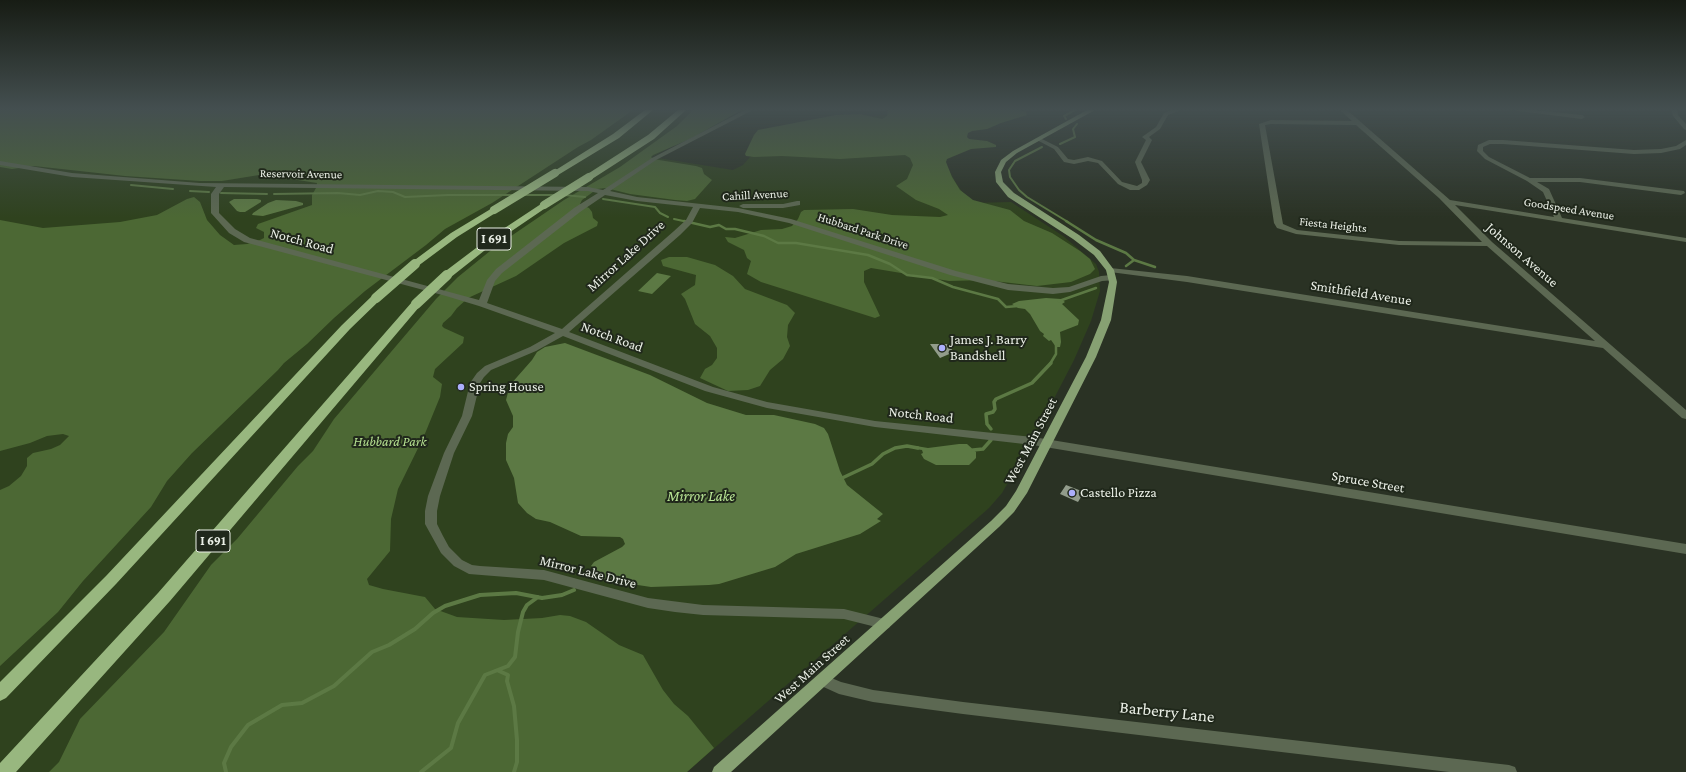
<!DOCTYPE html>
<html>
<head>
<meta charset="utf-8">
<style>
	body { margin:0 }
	canvas { display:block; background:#2a3224 }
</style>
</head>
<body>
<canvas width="1686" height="772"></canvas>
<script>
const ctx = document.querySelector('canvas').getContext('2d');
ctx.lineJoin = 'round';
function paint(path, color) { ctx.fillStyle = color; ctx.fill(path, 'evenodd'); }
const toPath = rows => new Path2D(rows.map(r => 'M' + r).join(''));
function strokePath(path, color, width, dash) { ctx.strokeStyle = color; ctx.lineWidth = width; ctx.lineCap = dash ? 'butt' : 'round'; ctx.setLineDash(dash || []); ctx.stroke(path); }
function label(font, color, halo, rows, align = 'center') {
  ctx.font = font + ' "Crimson Pro",serif'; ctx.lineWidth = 4; ctx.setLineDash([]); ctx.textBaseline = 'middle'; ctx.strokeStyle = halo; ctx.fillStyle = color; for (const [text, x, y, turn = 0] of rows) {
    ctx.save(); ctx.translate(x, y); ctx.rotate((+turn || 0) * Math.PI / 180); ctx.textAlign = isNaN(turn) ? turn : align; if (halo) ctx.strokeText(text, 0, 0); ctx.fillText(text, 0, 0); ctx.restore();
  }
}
paint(toPath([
	[0,110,741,110,652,157,733,170,743,165,750,157,837,116,966,115,938,151,956,183,965,196,972,203,1011,202,1063,236,1096,264,1099,272,1100,291,1091,321,1074,360,1033,439,1002,493,989,508,687,772,0,772]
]), '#2f421e');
paint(toPath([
	[0,110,633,110,591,140,578,147,492,203,445,229,426,245,365,291,334,318,307,344,284,363,278,370,192,453,167,481,151,507,83,581,58,612,0,666,0,490,9,486,21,476,27,466,27,458,33,453,51,449,60,445,69,436,63,434,47,436,30,443,0,451,0,220,43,228,120,222,157,215,187,199,194,197,200,202,207,220,220,235,234,245,247,244,260,240,264,238,264,232,256,228,258,224,312,205,312,195,316,188,317,183,272,176,259,175,222,181,200,181,125,176,34,166,12,169,0,167],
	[693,110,742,110,690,139,653,155,651,157,653,159,696,166,702,168,704,174,712,180,695,199,687,201,675,200,630,194,606,188,597,189,582,200,580,204,589,208,592,212,593,218,598,222,597,226,564,243,516,276,468,298,457,308,451,316,443,323,442,326,444,328,464,337,463,343,435,369,433,377,442,384,440,397,424,436,398,489,391,519,390,551,367,579,369,585,383,589,425,597,435,609,457,617,504,620,542,618,560,615,570,616,586,622,619,645,643,655,663,690,674,704,688,716,714,748,687,772,49,772,59,762,80,719,164,632,211,565,237,539,298,466,313,451,334,419,436,299,458,277,495,247,564,200,620,167,677,126],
	[888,110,1021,110,1026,112,1027,115,1001,123,987,129,972,131,968,133,967,137,969,139,987,141,996,145,996,147,971,149,947,159,946,162,952,177,960,190,973,200,1010,210,1024,221,1052,233,1080,251,1090,259,1095,269,1090,274,1071,282,1037,286,985,280,949,281,871,268,864,271,864,282,880,316,875,318,761,282,747,274,751,261,747,258,744,250,728,242,725,237,735,238,761,230,782,229,792,226,798,219,801,212,804,210,853,209,892,215,940,217,948,215,939,209,916,200,896,186,907,179,913,165,910,158,905,155,840,159,782,156,754,157,746,156,745,154,754,135,758,130,836,115,860,114,882,119,887,116],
	[669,257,687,257,715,265,733,276,745,289,787,305,795,313,788,325,787,337,790,346,783,359,770,370,760,386,748,390,728,391,700,378,705,369,712,365,717,358,717,348,710,336,695,324,685,299,681,294,695,285,696,275,663,266,661,260]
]), '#4c6834');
paint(toPath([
	[234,199,257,199,261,200,261,202,245,212,240,212,237,211,229,202],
	[276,200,296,201,303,203,303,205,263,216,252,215,253,213,268,203],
	[657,273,671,276,652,294,638,291],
	[1046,298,1061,299,1065,302,1062,304,1079,320,1078,325,1060,332,1061,342,1060,347,1056,347,1051,340,1049,341,1043,336,1044,334,1040,331,1030,314,1025,309,1018,308,1012,304,1019,301],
	[565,343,650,375,707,403,746,415,774,415,815,424,824,428,828,434,840,471,847,485,883,514,877,519,881,521,860,534,796,554,775,567,719,584,709,585,651,587,585,577,593,567,591,566,594,562,622,547,625,544,623,539,620,537,581,536,550,522,536,519,527,513,518,503,514,478,506,460,506,443,508,434,513,427,513,416,506,400,510,385,532,360,537,352,545,347],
	[959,444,967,444,976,452,976,458,969,465,936,465,924,459,921,454,923,453,922,450,915,449,916,446,928,448]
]), '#5c7944');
strokePath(toPath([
	[1066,119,1064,116,1075,110],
	[1060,144,1075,137,1073,129,1077,124],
	[1042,147,1015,161,1009,170,1010,177,1019,190,1027,197,1068,222],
	[131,185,173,189],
	[190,191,209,192],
	[221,193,267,194],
	[274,194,338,193,360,195,378,191,393,192,405,197,448,195,515,195],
	[524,195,555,195],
	[564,195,585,197],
	[603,199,655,207,660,213,668,217],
	[674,219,688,222]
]), '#5c7944', 2);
strokePath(toPath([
	[684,221,710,227,719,225,726,229,735,229,764,236,778,243,796,243,868,255,890,264,907,275,932,278,953,287,998,299,1006,307,1018,306],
	[1066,221,1096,240,1126,253,1134,260,1155,267],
	[1126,266,1134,260],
	[1059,301,1096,288],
	[1050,364,1056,354,1056,344]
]), '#5c7944', 2.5);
strokePath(toPath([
	[991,429,987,424,986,414,993,412,995,409,994,402,996,399,1032,383,1051,363],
	[973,450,983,449,991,440],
	[840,479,872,464,883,454,895,448,907,446,918,448]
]), '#5c7944', 3.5);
strokePath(toPath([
	[499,671,508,675,507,681,514,706,517,740,517,762,514,772],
	[226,772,224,763,231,747,248,725,282,705,302,703,334,686,372,652,389,645,415,629,433,613,445,606,480,595,516,593,542,598,562,595,574,590],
	[421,772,451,748,458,723,485,675,508,666,515,657,518,632,523,612,527,605,538,597]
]), '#5c7944', 4);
paint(toPath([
	[930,344,947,344,954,352,940,358],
	[1066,485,1084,492,1078,502,1060,494]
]), '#929c8b');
paint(toPath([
	[745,110,753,110,656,160,610,191,637,197,738,208,791,219,956,271,1008,284,1053,288,1069,287,1101,276,1112,275,1116,278,1115,280,1102,281,1070,292,1053,294,1008,290,950,275,789,223,738,212,700,208,692,223,680,235,569,332,713,387,767,402,875,421,1033,437,1686,544,1686,554,1033,445,875,427,767,408,705,391,563,336,536,351,491,370,484,377,480,383,472,416,454,453,440,496,437,511,437,524,443,536,449,547,462,560,472,565,480,566,544,570,648,598,703,605,844,609,884,619,889,620,891,624,889,628,884,629,844,619,703,615,675,612,648,608,544,580,469,574,454,566,441,553,425,524,425,511,428,496,444,453,462,416,470,383,477,373,485,366,530,347,555,333,479,306,446,296,244,242,229,233,211,213,211,194,216,187,72,177,0,165,0,161,72,173,200,183,588,187,603,190,652,158,745,110],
	[224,187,588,191,598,193,574,208,496,269,487,280,479,300,250,238,235,229,219,213,219,194,224,187],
	[605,195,637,201,693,207,686,220,674,231,562,329,487,303,495,281,502,273,580,212,605,195],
	[1171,110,1181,110,1168,115,1160,129,1149,137,1152,140,1141,162,1150,180,1147,185,1139,190,1130,190,1118,184,1098,163,1088,161,1074,164,1064,162,1054,149,1035,139,1040,138,1058,147,1068,159,1074,160,1088,157,1102,161,1122,182,1137,186,1142,183,1142,180,1135,162,1146,140,1142,137,1156,127,1164,113,1171,110],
	[1340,110,1347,110,1450,200,1554,217,1543,192,1527,181,1485,159,1477,151,1478,145,1489,140,1503,140,1634,150,1661,149,1676,146,1686,140,1686,145,1680,149,1661,153,1634,154,1503,144,1490,144,1483,147,1483,151,1489,157,1530,178,1580,178,1684,191,1685,193,1681,195,1580,182,1537,182,1549,189,1562,218,1686,238,1686,242,1455,205,1492,242,1686,410,1686,419,1682,418,1603,348,1187,282,1110,272,1106,270,1110,268,1187,276,1595,341,1487,246,1399,245,1296,234,1277,228,1274,223,1259,124,1271,120,1352,121,1340,110],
	[1271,124,1356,125,1439,198,1482,242,1399,241,1297,230,1283,224,1265,125,1271,124],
	[1510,110,1535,110,1582,115,1585,117,1582,119,1510,110],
	[1671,110,1677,110,1678,115,1686,124,1686,130,1684,129,1673,116,1671,110],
	[797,201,800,201,800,205,783,208,743,208,739,206,743,204,783,204,797,201],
	[822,674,841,682,873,690,963,702,1509,765,1515,767,1517,772,1449,772,963,714,873,702,839,694,817,684,815,680,817,676,822,674]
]), '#5c6852');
paint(toPath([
	[1087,110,1095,110,1017,153,1006,162,1001,172,1003,182,1014,193,1079,235,1100,251,1114,270,1117,282,1111,320,1096,357,1027,493,1014,512,999,527,731,772,712,772,714,767,991,521,1006,506,1016,491,1086,357,1101,320,1109,282,1106,270,1094,255,1073,239,1008,197,996,182,995,172,1001,160,1013,151,1087,110]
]), '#87a173');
paint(toPath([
	[645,110,653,110,619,138,558,175,552,175,551,173,613,134,645,110],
	[678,110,686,110,654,139,592,179,586,179,585,177,586,175,648,135,678,110],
	[544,202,547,203,548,205,547,207,494,243,451,277,443,277,442,275,443,273,488,239,544,202],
	[494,207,497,208,498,210,497,212,457,237,418,266,412,266,410,264,412,262,451,233,494,207],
	[376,295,381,298,380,300,350,329,116,584,6,698,0,701,0,682,106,576,342,325,372,296,376,295],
	[416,301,420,302,421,304,420,306,170,601,16,772,0,772,0,763,158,593,412,302,416,301]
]), '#98b77f');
strokePath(toPath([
	[544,205,589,177],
	[494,210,555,173]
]), '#98b77f', 8);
strokePath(toPath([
	[376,298,415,264],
	[416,304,447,275]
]), '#98b77f', 10);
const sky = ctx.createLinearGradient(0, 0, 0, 218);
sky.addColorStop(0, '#171c14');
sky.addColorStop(0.5, '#444f50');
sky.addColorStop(1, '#444f5000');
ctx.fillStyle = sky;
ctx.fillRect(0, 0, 1686, 218);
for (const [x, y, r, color] of [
	[942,348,4,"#acaffb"],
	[461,387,4,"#acaffb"],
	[1072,493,4,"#acaffb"]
]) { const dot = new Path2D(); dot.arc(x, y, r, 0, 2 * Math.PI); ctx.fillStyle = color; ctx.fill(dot); strokePath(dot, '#20281b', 1.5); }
label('12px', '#ebf0e7', '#20281b', [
	["Reservoir Avenue",301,174,1],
	["Cahill Avenue",755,195,-3],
	["Goodspeed Avenue",1569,209,9],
	["Fiesta Heights",1333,225,6],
	["Hubbard Park Drive",863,231,18]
]);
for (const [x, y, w] of [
	[494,239,34],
	[213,541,34]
]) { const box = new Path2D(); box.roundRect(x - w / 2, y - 11, w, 22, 3); ctx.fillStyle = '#20281b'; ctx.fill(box); strokePath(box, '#ebf0e7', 1); }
label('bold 13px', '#ebf0e7', null, [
	["I 691",494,239],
	["I 691",213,541]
]);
label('14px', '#ebf0e7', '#20281b', [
	["Notch Road",302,241,15],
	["Johnson Avenue",1522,255,41],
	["Mirror Lake Drive",626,256,-42],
	["Smithfield Avenue",1361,293,9],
	["Notch Road",612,337,20],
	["Notch Road",921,415,6],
	["West Main Street",1031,441,-62],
	["Spruce Street",1368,482,10],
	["Mirror Lake Drive",588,572,14],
	["West Main Street",812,669,-42]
]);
label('14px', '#ebf0e7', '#20281b', [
	["James J. Barry",950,340],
	["Bandshell",950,356],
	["Spring House",469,387],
	["Castello Pizza",1080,493]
], 'left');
label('italic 14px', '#b4df90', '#20281b', [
	["Hubbard Park",390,442]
]);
label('italic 15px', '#bae696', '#20281b', [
	["Mirror Lake",701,496]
]);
label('17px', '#ebf0e7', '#20281b', [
	["Barberry Lane",1167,712,6]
]);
</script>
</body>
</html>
